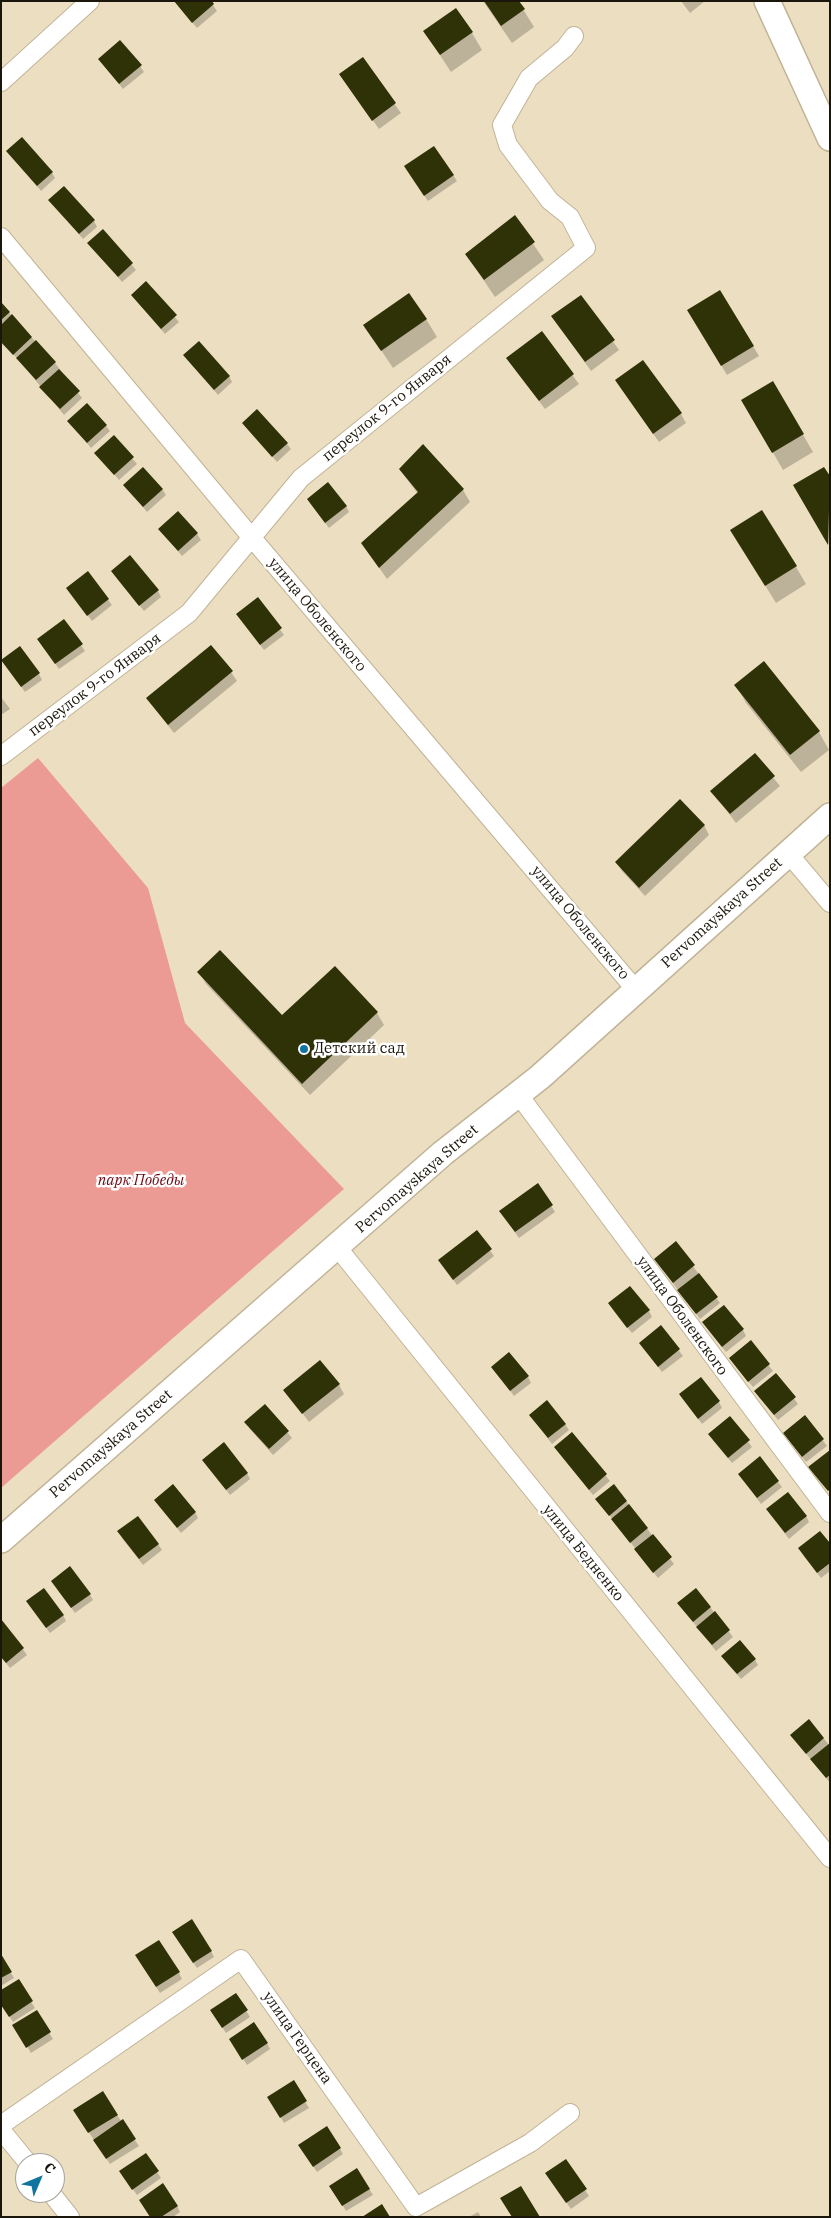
<!DOCTYPE html>
<html>
<head>
<meta charset="utf-8">
<style>
	body { margin:0 }
	#map { position:relative; width:831px; height:2218px; overflow:hidden; background:#ecdec0; font-family:"IBM Plex Serif",serif }
	canvas { display:block }
	.frame { position:absolute; inset:0; border:2px solid #1b160b; pointer-events:none }
	.north { position:absolute; left:15px; top:2153px; width:50px; height:50px; box-sizing:border-box; background:#fff; border:1px solid #a4a29d; border-radius:50%; rotate:45deg; font-size:14px; font-weight:700; line-height:20px; text-align:center; color:#1b160b }
	.north::after { content:''; display:block; margin:auto; width:18px; height:22px; background:#0f74a0; clip-path:polygon(50% 0,100% 100%,50% 72%,0 100%) }
</style>
</head>
<body>
<div id="map">
<canvas width="831" height="2218"></canvas>
<div class="frame"></div>
<div class="north">С</div>
</div>
<script>
const ctx = document.querySelector('canvas').getContext('2d');
ctx.lineJoin = 'round';
function paint(path, color) { ctx.fillStyle = color; ctx.fill(path, 'evenodd'); }
const toPath = rows => new Path2D(rows.map(r => 'M' + r).join(''));
function strokePath(path, color, width, dash) { ctx.strokeStyle = color; ctx.lineWidth = width; ctx.lineCap = dash ? 'butt' : 'round'; ctx.setLineDash(dash || []); ctx.stroke(path); }
function label(font, color, halo, rows, align = 'center') {
  ctx.font = font + ' "IBM Plex Serif",serif'; ctx.lineWidth = 5; ctx.setLineDash([]); ctx.textBaseline = 'middle'; ctx.strokeStyle = halo; ctx.fillStyle = color; for (const [text, x, y, turn = 0] of rows) {
    ctx.save(); ctx.translate(x, y); ctx.rotate((+turn || 0) * Math.PI / 180); ctx.textAlign = isNaN(turn) ? turn : align; if (halo) ctx.strokeText(text, 0, 0); ctx.fillText(text, 0, 0); ctx.restore();
  }
}
paint(toPath([
	[38,758,148,888,185,1023,344,1189,1,1488,1,788]
]), '#ec9a94');
paint(toPath([
	[174,1,210,1,217,11,197,28],
	[483,1,518,1,534,27,512,43],
	[681,1,705,1,690,13],
	[424,31,472,33,482,50,451,72],
	[362,58,401,113,379,129,340,74],
	[100,60,140,66,144,72,123,89],
	[8,152,52,173,55,178,41,191],
	[409,173,453,175,457,181,428,201],
	[50,200,94,221,97,227,83,239],
	[515,217,544,260,495,297,466,254],
	[103,230,136,270,122,282,89,243],
	[146,283,179,322,165,334,132,295],
	[720,292,759,356,727,375,689,311],
	[581,296,619,350,591,371,553,317],
	[1,304,55,363,82,398,64,415,18,359,1,343],
	[426,319,437,337,393,368,365,326],
	[541,333,579,384,545,409,513,367],
	[185,356,229,376,232,382,218,395],
	[616,381,681,414,686,423,659,442],
	[773,383,813,452,783,470,743,400],
	[69,421,106,426,110,431,91,448],
	[244,423,287,444,291,449,277,462],
	[114,437,137,464,119,480,96,453],
	[423,446,463,490,470,502,387,579,362,543,418,494,400,470],
	[830,479,830,546,795,485],
	[125,485,162,489,166,495,147,512],
	[308,500,346,506,349,512,329,528],
	[160,529,197,534,201,540,182,556],
	[742,548,796,567,806,584,776,603],
	[88,573,112,605,92,621,71,594],
	[116,577,158,591,161,597,144,611],
	[258,599,284,635,264,650,241,620],
	[42,645,81,645,85,651,59,669],
	[6,666,39,674,42,680,25,692],
	[231,672,237,681,174,733,147,699],
	[736,685,819,732,829,750,801,772,746,703],
	[1,697,10,709,1,715],
	[755,755,780,786,736,823,712,791],
	[704,825,709,835,645,896,622,871,616,862],
	[335,968,377,1013,384,1025,310,1095,206,984,199,972,281,1017],
	[538,1185,555,1212,519,1238,504,1217],
	[477,1232,494,1256,457,1285,440,1261],
	[676,1243,720,1303,700,1319,659,1265],
	[613,1310,649,1311,652,1317,632,1333],
	[661,1327,683,1356,662,1372,640,1343],
	[707,1328,743,1330,746,1336,726,1352],
	[751,1342,773,1371,753,1387,734,1364],
	[492,1367,528,1377,531,1383,514,1396],
	[776,1375,798,1404,778,1420,759,1397],
	[339,1385,344,1394,309,1422,285,1390],
	[680,1395,719,1402,722,1408,702,1424],
	[265,1405,292,1438,273,1455,249,1428],
	[530,1415,565,1424,569,1430,552,1444],
	[805,1417,827,1446,806,1462,788,1439],
	[730,1418,752,1447,732,1463,713,1440],
	[572,1434,610,1481,593,1495,555,1448],
	[203,1460,247,1473,250,1479,230,1495],
	[739,1474,778,1482,782,1487,761,1504],
	[597,1499,626,1501,674,1564,658,1578],
	[155,1500,195,1512,198,1518,181,1533],
	[767,1509,806,1516,809,1522,789,1539],
	[122,1538,158,1544,162,1550,143,1565],
	[830,1545,830,1571,821,1578,803,1555],
	[56,1587,90,1595,93,1600,75,1613],
	[679,1604,710,1607,733,1637,716,1651],
	[31,1607,63,1615,66,1621,50,1633],
	[2,1621,27,1655,10,1668,1,1657],
	[755,1660,758,1665,741,1679,726,1662],
	[809,1721,830,1746,830,1783,791,1735],
	[177,1939,211,1951,214,1957,197,1968],
	[1,1957,14,1978,1,1986],
	[140,1962,179,1973,182,1979,160,1993],
	[18,1981,35,2008,13,2022,1,2003],
	[236,1995,250,2017,226,2033,215,2016],
	[36,2012,53,2039,31,2053,14,2025],
	[267,2043,270,2049,247,2065,234,2045],
	[293,2082,309,2108,284,2123,269,2097],
	[117,2115,139,2146,110,2164,78,2116],
	[340,2149,343,2154,317,2172,303,2151],
	[145,2154,161,2178,137,2195,124,2177],
	[565,2160,589,2196,571,2209,550,2179],
	[357,2170,373,2195,346,2211,331,2186],
	[177,2206,180,2212,173,2217,151,2217],
	[478,2212,481,2217,469,2217]
]), '#0003');
paint(toPath([
	[174,1,212,1,214,4,192,23],
	[484,1,519,1,525,9,501,26],
	[456,8,473,32,440,55,423,31],
	[120,40,142,65,119,84,98,59],
	[363,57,396,103,372,121,339,74],
	[22,137,53,172,37,186,6,151],
	[434,146,454,175,424,196,404,166],
	[64,186,95,220,79,234,48,200],
	[515,215,535,242,484,280,465,254],
	[103,229,133,263,118,277,87,243],
	[146,281,177,315,161,329,131,295],
	[720,290,754,346,721,366,687,310],
	[409,293,427,319,381,351,363,325],
	[581,295,615,340,585,362,551,316],
	[1,302,10,312,1,320],
	[12,314,32,337,13,355,1,342,1,325],
	[542,331,574,374,539,401,506,358],
	[36,340,56,362,36,380,16,358],
	[199,341,230,376,214,390,183,355],
	[643,360,682,413,653,434,615,380],
	[59,369,80,391,60,409,39,387],
	[773,381,804,434,772,453,741,400],
	[87,403,107,425,87,443,67,421],
	[257,409,288,443,272,457,242,423],
	[114,435,134,457,114,475,94,453],
	[423,444,464,489,379,568,361,543,418,492,399,469],
	[143,467,163,489,143,507,123,485],
	[824,467,830,476,828,545,793,485],
	[328,482,347,506,325,523,307,499],
	[762,510,797,566,765,586,730,530],
	[178,511,198,533,178,551,158,529],
	[130,555,159,590,139,606,111,571],
	[88,571,109,599,87,616,66,588],
	[258,597,282,628,260,645,236,614],
	[64,619,83,644,55,664,37,639],
	[211,645,233,671,168,725,146,698],
	[20,646,40,673,21,687,1,660],
	[764,661,820,731,790,755,734,685],
	[755,753,775,776,730,814,710,791],
	[680,799,705,825,639,888,615,862],
	[220,950,282,1015,335,966,378,1012,302,1084,197,972],
	[538,1183,553,1205,515,1232,499,1211],
	[477,1230,492,1249,453,1280,438,1260],
	[676,1241,695,1265,673,1283,654,1259],
	[699,1273,718,1297,696,1314,677,1290],
	[630,1286,650,1310,627,1328,608,1303],
	[724,1305,744,1329,722,1347,702,1322],
	[661,1325,680,1349,658,1367,639,1343],
	[751,1340,770,1364,748,1382,729,1358],
	[509,1352,529,1376,510,1391,491,1367],
	[320,1360,340,1384,302,1414,283,1390],
	[776,1373,796,1397,774,1415,754,1391],
	[701,1377,720,1401,698,1419,679,1394],
	[547,1400,566,1424,548,1438,529,1415],
	[265,1404,289,1431,269,1449,244,1422],
	[805,1415,824,1439,802,1457,783,1433],
	[730,1416,750,1440,728,1458,708,1434],
	[572,1432,607,1474,589,1490,554,1447],
	[224,1442,248,1473,226,1490,202,1460],
	[830,1450,830,1489,828,1491,808,1467],
	[760,1456,779,1481,757,1498,738,1474],
	[173,1484,196,1512,177,1528,154,1500],
	[614,1484,627,1501,609,1516,595,1499],
	[788,1492,807,1516,785,1533,766,1509],
	[629,1504,648,1528,630,1543,611,1519],
	[138,1516,159,1544,139,1559,117,1531],
	[820,1531,830,1543,830,1563,817,1573,798,1548],
	[653,1534,672,1557,653,1573,634,1549],
	[70,1566,91,1594,71,1608,51,1581],
	[44,1588,64,1615,46,1628,26,1601],
	[696,1588,711,1607,693,1622,677,1603],
	[715,1611,730,1630,712,1645,696,1627],
	[1,1619,24,1648,6,1663,1,1657],
	[740,1640,756,1659,737,1674,721,1656],
	[809,1719,824,1738,806,1754,790,1735],
	[830,1743,830,1775,826,1778,810,1759],
	[192,1919,212,1951,193,1963,172,1932],
	[159,1940,180,1972,156,1987,135,1955],
	[1,1954,12,1972,1,1978],
	[19,1979,33,2001,9,2017,1,2005,1,1990],
	[236,1993,248,2010,222,2028,210,2010],
	[37,2010,51,2032,26,2048,12,2025],
	[254,2022,268,2043,242,2060,229,2039],
	[294,2080,307,2101,280,2118,267,2097],
	[103,2091,118,2115,88,2133,73,2110],
	[123,2119,136,2139,106,2159,93,2140],
	[327,2126,341,2148,313,2167,298,2145],
	[146,2153,159,2171,132,2190,119,2171],
	[566,2159,587,2189,566,2203,545,2173],
	[357,2168,370,2189,342,2206,329,2186],
	[163,2183,178,2206,161,2217,150,2217,139,2200],
	[521,2186,540,2217,512,2217,500,2198],
	[382,2204,390,2217,362,2217]
]), '#2e3206');
const minor = toPath([
	[1,82,90,1],
	[1,237,252,538,636,990],
	[1,756,189,613,301,478,586,248,570,217,550,201,508,145,502,125,529,78,565,48,574,36],
	[788,853,830,903],
	[518,1094,830,1513],
	[337,1247,830,1858],
	[1,2125,241,1959,416,2207,530,2143,570,2113],
	[1,2130,28,2163],
	[51,2193,70,2217]
]);
const secondary = toPath([
	[767,1,830,138],
	[1,1540,443,1153,540,1077,830,816]
]);
strokePath(minor, '#c1b397', 20);
strokePath(secondary, '#c1b397', 28);
strokePath(minor, '#fff', 18);
strokePath(secondary, '#fff', 25);
for (const [x, y, r, color] of [
	[304,1049,5,"#0f74a0"]
]) { const dot = new Path2D(); dot.arc(x, y, r, 0, 2 * Math.PI); ctx.fillStyle = color; ctx.fill(dot); strokePath(dot, '#fff', 2); }
label('15px', '#1b160b', '#fff', [
	["переулок 9-го Января",387,408,-39],
	["улица Оболенского",317,615,50],
	["переулок 9-го Января",95,685,-37],
	["Pervomayskaya Street",722,913,-42],
	["улица Оболенского",580,923,50],
	["Pervomayskaya Street",417,1179,-41],
	["улица Оболенского",682,1316,54],
	["Pervomayskaya Street",111,1444,-41],
	["улица Бедненко",583,1553,51],
	["улица Герцена",297,2038,55]
]);
label('15px', '#1b160b', '#fff', [
	["Детский сад",314,1049]
], 'left');
label('italic 15px', '#710812', '#fff', [
	["парк Победы",141,1181]
]);
</script>
</body>
</html>
